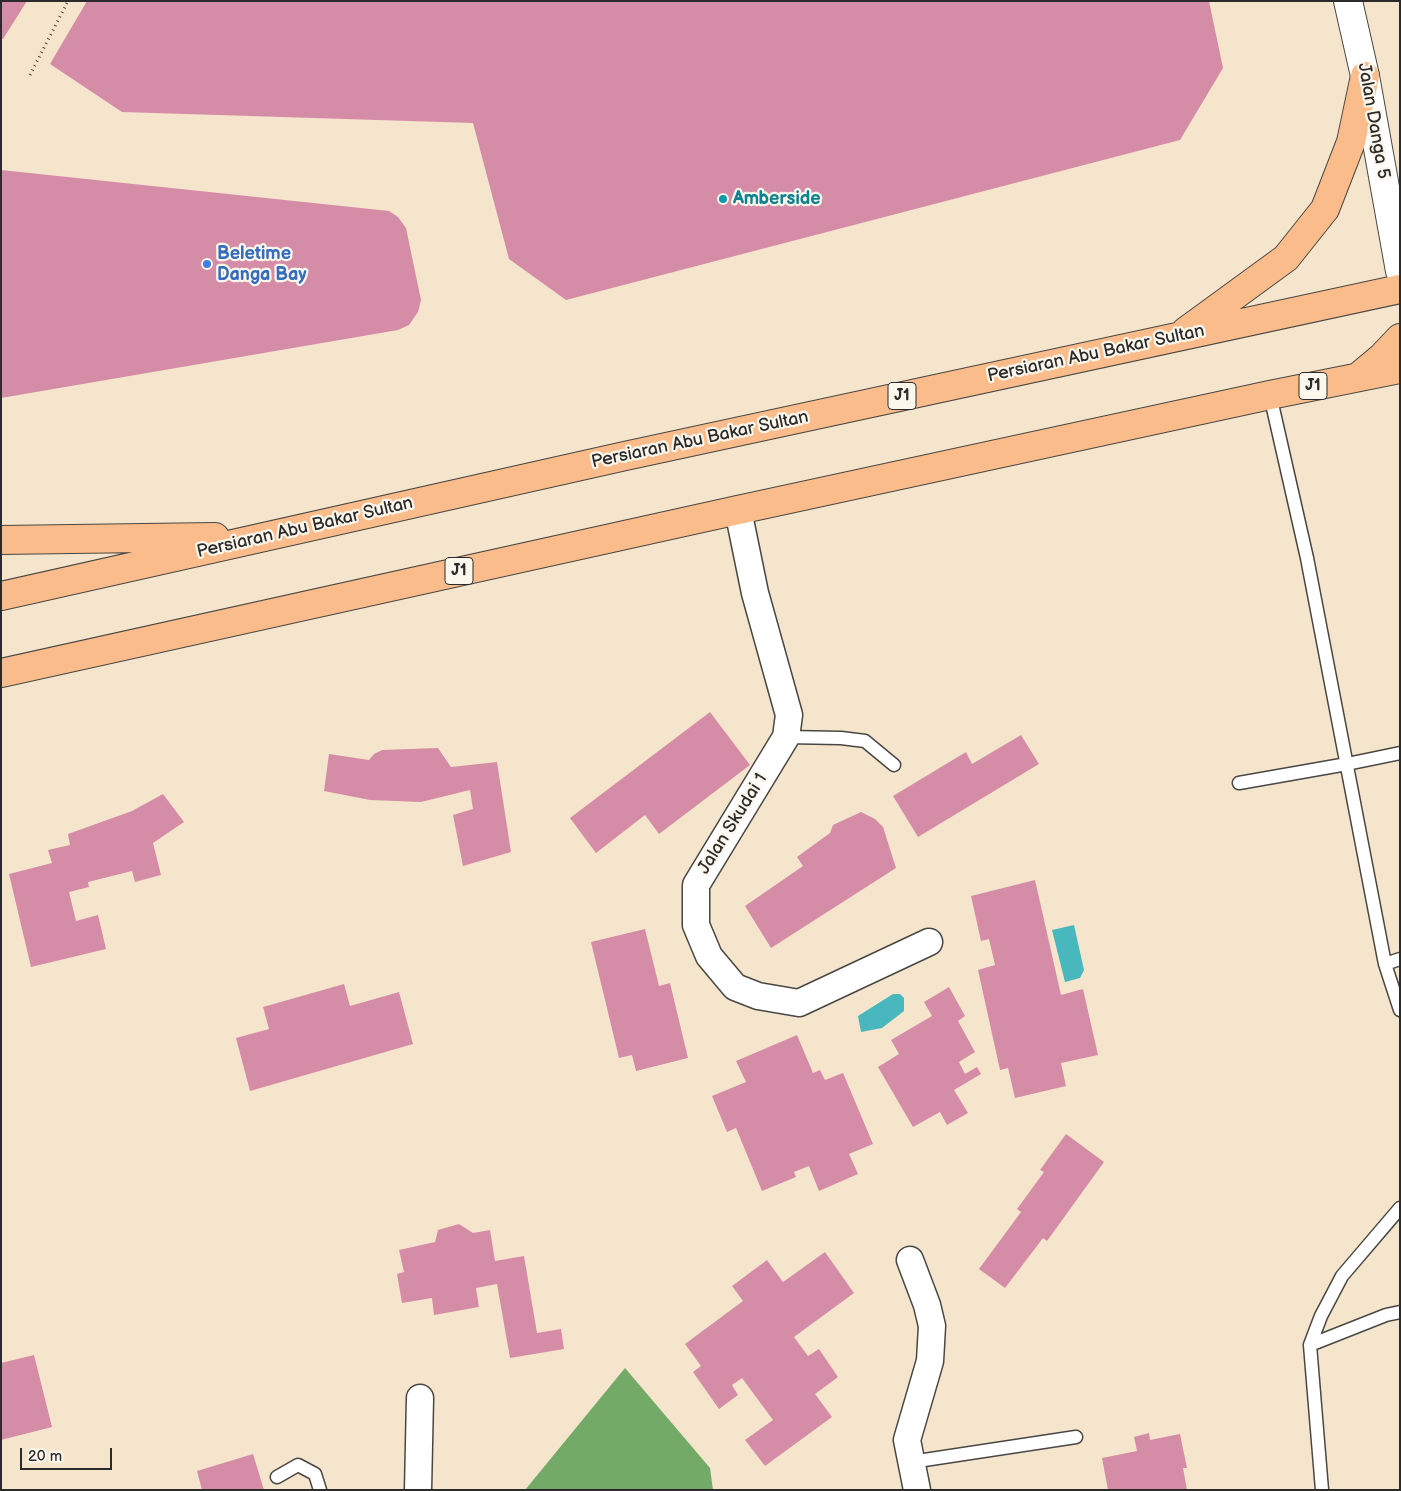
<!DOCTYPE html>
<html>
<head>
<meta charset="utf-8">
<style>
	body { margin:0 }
	#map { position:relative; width:1401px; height:1491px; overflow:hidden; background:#f5e5cc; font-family:"Balsamiq Sans",sans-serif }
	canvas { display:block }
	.frame { position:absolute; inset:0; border:2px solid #2b2b2b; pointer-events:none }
	.scale { position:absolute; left:20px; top:1448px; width:92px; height:22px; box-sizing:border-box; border:2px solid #2b2b2b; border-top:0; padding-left:6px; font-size:15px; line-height:18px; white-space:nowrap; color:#2b2b2b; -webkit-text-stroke:4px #fbf7ec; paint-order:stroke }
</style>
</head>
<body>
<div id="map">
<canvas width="1401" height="1491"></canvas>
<div class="frame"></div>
<div class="scale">20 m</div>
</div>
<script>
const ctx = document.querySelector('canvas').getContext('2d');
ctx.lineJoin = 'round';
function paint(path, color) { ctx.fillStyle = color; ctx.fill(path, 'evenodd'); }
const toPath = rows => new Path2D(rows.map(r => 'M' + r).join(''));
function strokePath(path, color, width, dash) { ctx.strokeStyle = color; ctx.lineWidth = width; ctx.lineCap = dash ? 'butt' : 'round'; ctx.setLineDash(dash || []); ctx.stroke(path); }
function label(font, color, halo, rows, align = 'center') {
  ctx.font = font + ' "Balsamiq Sans",sans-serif'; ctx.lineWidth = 4.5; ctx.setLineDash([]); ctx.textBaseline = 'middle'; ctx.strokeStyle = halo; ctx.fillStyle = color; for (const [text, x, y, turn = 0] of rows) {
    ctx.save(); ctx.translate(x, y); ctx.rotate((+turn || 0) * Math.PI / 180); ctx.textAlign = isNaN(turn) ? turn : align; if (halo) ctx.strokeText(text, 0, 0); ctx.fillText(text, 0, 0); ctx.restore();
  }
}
paint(toPath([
	[625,1368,710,1468,713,1490,525,1490]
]), '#74aa67');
paint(toPath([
	[1074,925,1084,970,1080,978,1065,982,1052,930],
	[893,994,900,994,904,998,904,1011,882,1028,861,1032,858,1016]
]), '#48b7be');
paint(toPath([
	[1,1,27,1,3,39,1,39],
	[87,1,1209,1,1223,68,1180,140,566,300,509,259,473,123,122,112,50,64],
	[1,170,389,211,398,217,406,228,421,300,418,312,409,325,398,330,1,398],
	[710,712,750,765,659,834,645,815,596,853,570,818],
	[1021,735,1039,764,918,837,893,796,966,752,972,764],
	[438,748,451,767,497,762,511,852,463,866,453,815,473,809,470,790,421,802,370,800,324,791,329,754,369,760,374,754,382,750],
	[163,794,184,822,153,843,161,875,135,882,132,871,88,882,89,887,69,892,76,921,98,915,106,949,31,967,9,874,52,863,48,850,70,845,68,834,132,811],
	[861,812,875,819,883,827,896,868,771,948,745,906,803,866,797,857,830,833,833,825],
	[1035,880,1061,995,1083,989,1098,1055,1061,1063,1066,1086,1015,1098,1008,1068,1000,1070,978,970,995,965,989,939,981,941,971,896],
	[645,929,659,986,670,983,688,1058,636,1071,632,1055,619,1058,591,942],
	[344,984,350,1006,399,992,413,1044,250,1091,236,1038,269,1029,263,1007],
	[949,987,965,1016,958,1021,975,1052,959,1062,965,1074,977,1067,981,1074,954,1090,968,1113,947,1125,940,1112,913,1127,878,1067,899,1054,891,1040,932,1016,924,1002],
	[797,1035,813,1073,820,1070,825,1080,843,1073,873,1144,849,1154,858,1174,819,1191,809,1166,794,1172,796,1177,762,1191,736,1128,727,1132,712,1096,746,1082,736,1061],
	[1066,1134,1104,1162,1047,1241,1043,1238,1005,1288,979,1269,1021,1212,1017,1209,1044,1172,1040,1170],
	[459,1224,473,1233,490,1230,495,1261,524,1256,537,1333,561,1329,564,1349,510,1358,497,1284,476,1288,479,1307,434,1315,432,1298,402,1303,397,1274,404,1272,399,1250,435,1242,438,1230],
	[825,1252,854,1293,794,1337,808,1356,819,1349,838,1377,815,1394,832,1417,765,1466,745,1440,773,1420,742,1378,732,1385,738,1395,719,1409,693,1372,701,1366,685,1344,743,1301,732,1286,767,1260,783,1282],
	[34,1355,52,1427,1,1440,1,1363],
	[1149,1433,1150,1440,1180,1434,1187,1468,1183,1468,1187,1490,1108,1490,1102,1458,1137,1451,1134,1437],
	[253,1454,264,1490,202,1490,197,1471]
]), '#d58da7');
const service = toPath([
	[1270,395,1307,558,1385,964,1400,1010],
	[786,737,841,738,865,741,894,765],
	[1239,783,1347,764,1400,753],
	[1385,964,1400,959],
	[1310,1345,1386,1315,1400,1312],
	[911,1462,1076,1437],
	[277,1477,298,1465,315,1474,320,1490],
	[1322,1490,1310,1345,1321,1316,1342,1276,1400,1208]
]);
const minor = toPath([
	[738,510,755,593,789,715,786,737,696,885,696,925,709,956,735,987,758,996,799,1003,929,942],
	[910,1260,927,1305,932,1326,930,1361,907,1440,917,1490],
	[418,1490,420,1398]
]);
const tertiary = toPath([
	[1348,1,1365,76,1400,271]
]);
const trunk = toPath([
	[1186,331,1286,258,1325,209,1351,142,1365,76],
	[1358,377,1382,357,1400,338],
	[1,540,215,537],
	[1,596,625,456,1400,289],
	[1,673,738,510,1270,395,1400,369]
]);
strokePath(service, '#494743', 15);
strokePath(minor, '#494743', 29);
strokePath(tertiary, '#494743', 30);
strokePath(trunk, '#494743', 30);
strokePath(toPath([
	[30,75,68,1]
]), '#494743', 3, [1, 4]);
strokePath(service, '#fff', 12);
strokePath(minor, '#fff', 26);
strokePath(tertiary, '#fff', 28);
strokePath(trunk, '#fabc8b', 28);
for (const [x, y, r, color] of [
	[723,199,5,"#0f9aa8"],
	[207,264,5,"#3f7fe0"]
]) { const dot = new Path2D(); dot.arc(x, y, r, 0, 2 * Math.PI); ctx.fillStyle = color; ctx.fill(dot); strokePath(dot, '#fbf7ec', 2); }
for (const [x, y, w] of [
	[1313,386,28],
	[902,396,28],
	[459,571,28]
]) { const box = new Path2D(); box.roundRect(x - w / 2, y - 13.5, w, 27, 4); ctx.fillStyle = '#fbf7ec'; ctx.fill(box); strokePath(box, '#2b2b2b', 1); }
label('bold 16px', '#2b2b2b', null, [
	["J1",1313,386],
	["J1",902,396],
	["J1",459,571]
]);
label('18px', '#2b2b2b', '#fbf7ec', [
	["Jalan Danga 5",1373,121,80],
	["Persiaran Abu Bakar Sultan",1096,354,-12],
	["Persiaran Abu Bakar Sultan",700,440,-12],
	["Persiaran Abu Bakar Sultan",305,528,-13],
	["Jalan Skudai 1",733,824,-58]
]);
label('bold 18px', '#0d838f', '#fbf7ec', [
	["Amberside",733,199]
], 'left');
label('bold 18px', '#366cbe', '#fbf7ec', [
	["Beletime",217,254],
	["Danga Bay",217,275]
], 'left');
</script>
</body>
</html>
